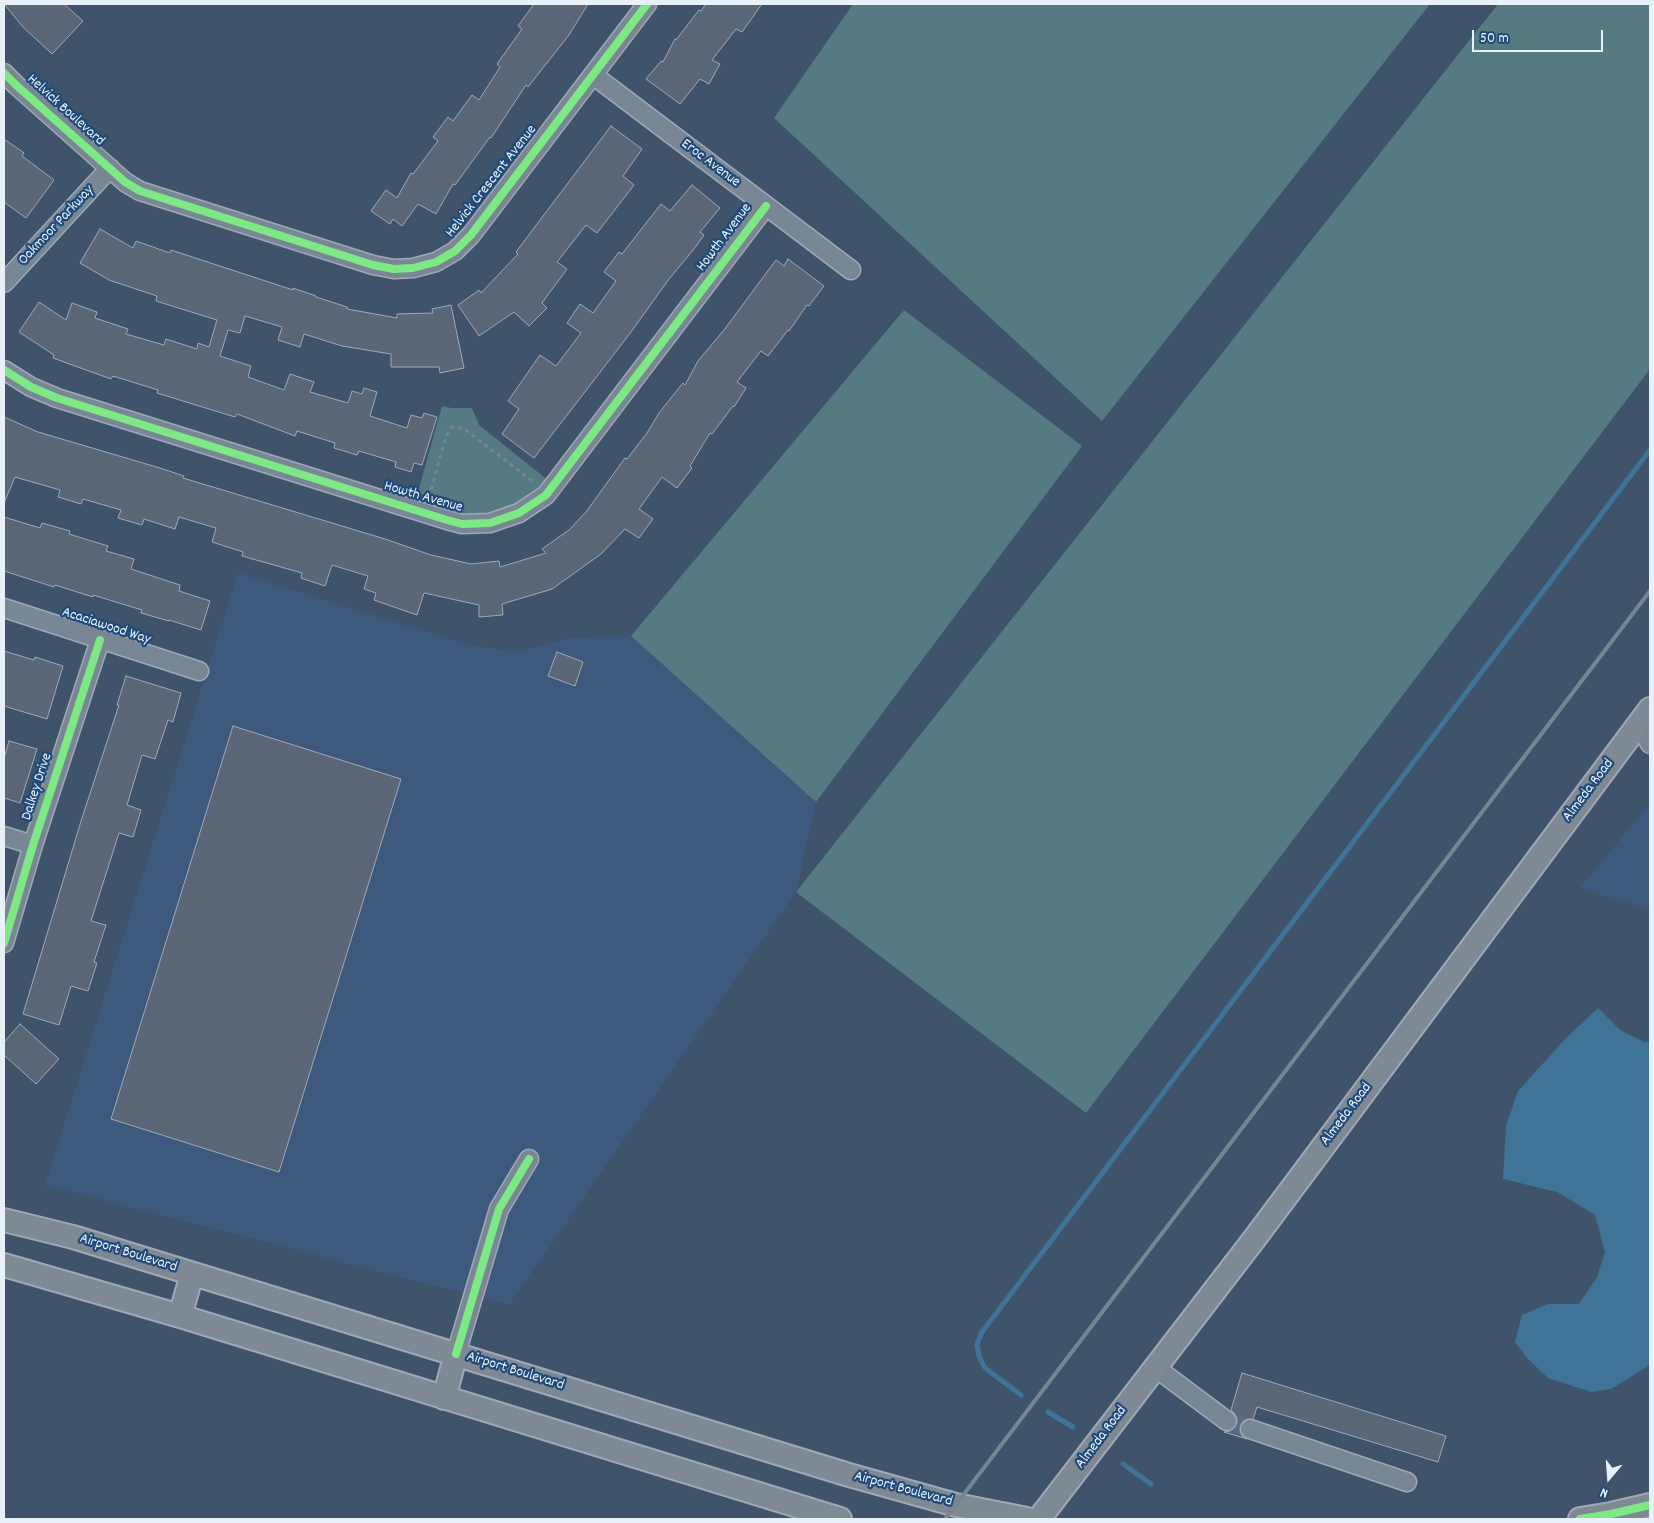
<!DOCTYPE html>
<html>
<head>
<meta charset="utf-8">
<style>
	body { margin:0 }
	#map { position:relative; width:1654px; height:1523px; overflow:hidden; background:#3f536b; font-family:Dekko,sans-serif }
	canvas { display:block }
	.frame { position:absolute; inset:0; border:5px solid #e8f1f8; pointer-events:none }
	.north { position:absolute; left:1584px; top:1453px; width:50px; height:50px; -webkit-text-stroke:4px #1f4a7a; paint-order:stroke; rotate:198deg; font-size:14px; font-weight:700; line-height:20px; text-align:center; color:#e8f1f8 }
	.north::after { content:''; display:block; margin:auto; width:18px; height:22px; background:#e8f1f8; clip-path:polygon(50% 0,100% 100%,50% 72%,0 100%) }
	.scale { position:absolute; left:1472px; top:30px; width:131px; height:22px; box-sizing:border-box; border:2px solid #e8f1f8; border-top:0; padding-left:6px; font-size:15px; line-height:18px; white-space:nowrap; color:#e8f1f8; -webkit-text-stroke:4px #1f4a7a; paint-order:stroke }
</style>
</head>
<body>
<div id="map">
<canvas width="1654" height="1523"></canvas>
<div class="frame"></div>
<div class="north">N</div>
<div class="scale">50 m</div>
</div>
<script>
const ctx = document.querySelector('canvas').getContext('2d');
ctx.lineJoin = 'round';
function paint(path, color) { ctx.fillStyle = color; ctx.fill(path, 'evenodd'); }
const toPath = rows => new Path2D(rows.map(r => 'M' + r).join(''));
function strokePath(path, color, width, dash) { ctx.strokeStyle = color; ctx.lineWidth = width; ctx.lineCap = dash ? 'butt' : 'round'; ctx.setLineDash(dash || []); ctx.stroke(path); }
function label(font, color, halo, rows, align = 'center') {
  ctx.font = font + ' Dekko,sans-serif'; ctx.lineWidth = 4.5; ctx.setLineDash([]); ctx.textBaseline = 'middle'; ctx.strokeStyle = halo; ctx.fillStyle = color; for (const [text, x, y, turn = 0] of rows) {
    ctx.save(); ctx.translate(x, y); ctx.rotate((+turn || 0) * Math.PI / 180); ctx.textAlign = isNaN(turn) ? turn : align; if (halo) ctx.strokeText(text, 0, 0); ctx.fillText(text, 0, 0); ctx.restore();
  }
}
paint(toPath([
	[238,573,468,645,518,652,569,638,631,636,816,802,796,892,509,1305,45,1185],
	[1650,803,1650,910,1580,888]
]), '#3e597e');
paint(toPath([
	[853,4,1430,4,1102,421,774,118],
	[1498,4,1650,4,1650,369,1086,1113,796,892],
	[904,310,1082,446,816,802,631,636],
	[442,406,451,408,472,408,479,425,554,485,490,523,413,510]
]), '#567a82');
paint(toPath([
	[1598,1008,1620,1030,1644,1042,1650,1042,1650,1365,1611,1389,1591,1392,1548,1378,1528,1359,1515,1342,1522,1315,1548,1304,1579,1304,1597,1277,1605,1252,1595,1215,1557,1192,1503,1179,1506,1126,1518,1091,1567,1037]
]), '#407398');
strokePath(toPath([
	[1021,1395,985,1368,979,1356,977,1344,982,1332,1650,450],
	[1048,1412,1073,1427],
	[1123,1464,1151,1484]
]), '#407398', 5);
const building = toPath([
	[4,4,64,4,83,21,52,54,23,27,4,4],
	[534,4,588,4,569,35,528,87,526,85,491,138,490,137,455,185,453,184,436,214,418,204,402,226,393,219,390,224,371,211,386,190,397,198,411,173,413,174,438,141,433,137,448,117,453,121,472,95,479,100,500,67,497,64,522,29,518,26,534,4],
	[706,4,762,4,742,32,736,29,712,60,720,64,709,84,700,79,680,104,646,79,661,61,663,62,675,39,676,40,699,10,701,11,706,4],
	[611,126,642,149,623,176,634,185,597,233,586,225,557,262,567,269,542,303,547,308,529,326,514,312,479,336,458,305,479,290,481,293,518,254,516,252,611,126],
	[4,139,24,153,22,156,54,180,26,218,4,202,4,139],
	[692,185,720,208,700,232,704,235,694,249,669,279,631,332,534,458,502,434,519,409,508,401,540,355,556,366,581,333,567,323,580,304,593,313,616,281,604,272,619,252,622,254,661,204,670,211,692,185],
	[100,229,133,248,136,241,170,253,171,250,293,290,293,288,316,296,316,297,347,307,347,309,397,318,397,314,433,313,432,309,451,305,464,368,440,373,439,367,391,367,391,354,342,346,304,334,300,347,278,340,282,327,245,316,240,333,228,330,220,356,251,366,248,377,284,390,290,374,314,382,310,392,348,403,352,391,362,394,364,388,377,392,370,416,407,428,411,415,422,418,424,413,437,417,422,465,414,463,411,472,395,467,396,462,359,451,357,455,334,448,335,443,297,431,295,436,237,414,235,417,157,393,158,390,113,376,111,379,53,358,54,355,19,332,39,302,66,320,72,303,97,312,95,318,128,329,126,334,164,345,166,339,197,349,198,343,209,347,217,320,156,301,157,296,109,280,80,263,100,229],
	[788,259,824,286,809,306,807,305,789,331,788,330,768,356,761,351,737,382,746,388,734,407,733,406,712,434,710,433,690,466,692,468,677,488,662,477,639,509,653,519,639,538,625,529,601,554,552,589,502,604,503,615,479,617,479,605,424,593,417,615,374,600,376,593,364,589,368,576,332,565,325,586,301,578,302,573,242,556,243,552,212,542,216,528,179,517,175,529,144,519,142,525,118,518,121,510,83,499,81,504,58,497,60,490,15,477,4,503,4,417,38,432,160,468,184,476,183,478,385,539,431,555,471,564,499,561,500,567,546,553,542,549,569,530,586,512,625,458,627,459,647,433,659,413,683,383,685,385,698,361,724,330,776,260,784,266,788,259],
	[4,517,40,528,42,523,70,531,69,534,108,546,106,551,134,559,131,569,180,585,179,591,210,601,201,630,169,620,169,621,141,613,142,610,93,595,93,597,55,585,54,587,4,571,4,517],
	[4,651,34,660,35,657,63,666,47,719,4,706,4,651],
	[557,652,583,662,575,686,548,676,557,652],
	[126,676,181,693,173,722,168,720,155,759,142,755,127,805,141,810,133,837,119,833,91,921,106,925,94,962,97,963,88,991,71,986,59,1025,23,1014,81,821,119,705,117,705,126,676],
	[233,726,401,779,279,1172,111,1119,233,726],
	[9,741,37,749,20,803,4,798,4,758,9,741],
	[20,1024,59,1059,36,1084,4,1055,4,1042,20,1024],
	[1242,1373,1446,1436,1438,1462,1257,1407,1253,1419,1243,1421,1240,1426,1242,1436,1247,1439,1224,1432,1232,1431,1237,1423,1237,1416,1231,1410,1242,1373]
]);
paint(building, '#5b6676');
strokePath(building, '#9fa9b6', 1);
strokePath(toPath([
	[1227,1421,1250,1429]
]), '#586b80', 18, [18, 9]);
const minor = toPath([
	[4,73,16,85,125,182,140,191,373,265,394,269,413,268,436,262,455,251,471,235,647,4],
	[593,75,851,270],
	[4,283,110,168],
	[4,370,31,387,57,398,447,520,462,524,490,523,519,513,546,495,766,206],
	[4,608,199,671],
	[1639,724,1650,744],
	[4,836,33,845],
	[4,943,33,845,100,640],
	[456,1354,499,1209,529,1159],
	[1156,1368,1227,1421],
	[1250,1429,1407,1482]
]);
const major = toPath([
	[4,1220,73,1237,849,1475,956,1505,1027,1519],
	[4,1265,180,1316,840,1519],
	[180,1316,192,1274],
	[444,1398,456,1354],
	[1039,1519,1255,1238,1650,709],
	[1580,1519,1611,1514,1650,1505]
]);
strokePath(minor, '#9fa9b6', 21);
strokePath(major, '#9fa9b6', 26);
strokePath(toPath([
	[429,497,446,436,452,427,462,428,467,431,535,483]
]), '#798491', 3, [4, 4]);
strokePath(minor, '#798694', 18);
strokePath(major, '#7e8994', 22);
strokePath(toPath([
	[945,1519,1650,591]
]), '#798491', 4);
strokePath(toPath([
	[4,73,16,85,125,182,140,191,373,265,394,269,413,268,436,262,455,251,471,235,647,4],
	[4,370,31,387,57,398,447,520,462,524,490,523,519,513,546,495,766,206],
	[4,943,33,845,100,640],
	[456,1354,499,1209,529,1159],
	[1580,1519,1611,1514,1650,1505]
]), '#7ce984', 8);
label('15px', '#e8f1f8', '#1f4a7a', [
	["Helvick Boulevard",65,111,42],
	["Eroc Avenue",710,164,37],
	["Helvick Crescent Avenue",492,182,-52],
	["Oakmoor Parkway",57,226,-47],
	["Howth Avenue",725,238,-53],
	["Howth Avenue",423,498,16],
	["Acaciawood Way",106,627,18],
	["Dalkey Drive",38,787,-72],
	["Almeda Road",1589,791,-53],
	["Almeda Road",1347,1115,-53],
	["Airport Boulevard",128,1254,17],
	["Airport Boulevard",515,1372,17],
	["Almeda Road",1102,1438,-53],
	["Airport Boulevard",903,1490,15]
]);
</script>
</body>
</html>
